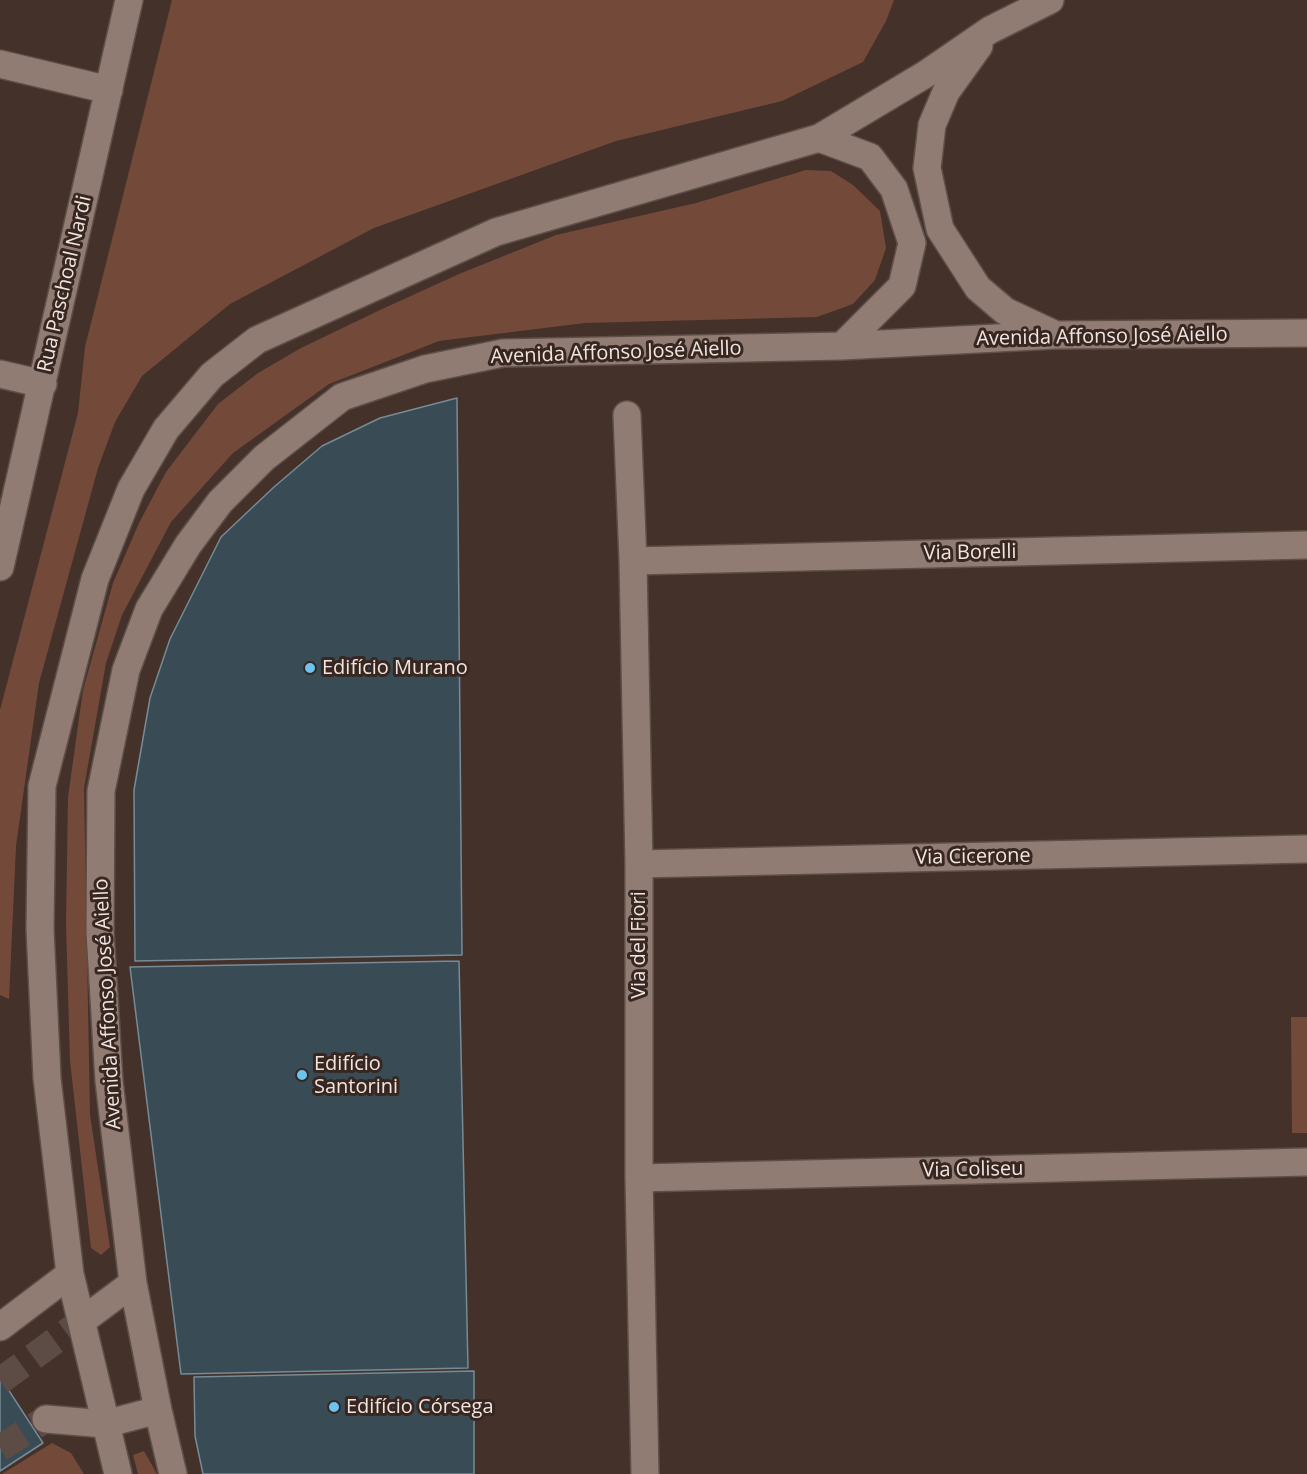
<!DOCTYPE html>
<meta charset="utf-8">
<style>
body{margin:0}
canvas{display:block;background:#43312a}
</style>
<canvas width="1307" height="1474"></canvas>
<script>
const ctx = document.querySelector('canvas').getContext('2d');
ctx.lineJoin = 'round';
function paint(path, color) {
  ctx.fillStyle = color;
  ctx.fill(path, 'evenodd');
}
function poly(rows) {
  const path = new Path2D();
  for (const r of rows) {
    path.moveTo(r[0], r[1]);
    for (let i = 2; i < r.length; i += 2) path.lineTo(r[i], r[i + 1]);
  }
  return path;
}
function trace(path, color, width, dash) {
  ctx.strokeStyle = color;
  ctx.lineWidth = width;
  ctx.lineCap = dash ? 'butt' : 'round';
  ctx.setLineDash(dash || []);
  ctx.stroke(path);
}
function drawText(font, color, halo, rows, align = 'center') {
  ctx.font = font + ' "Open Sans",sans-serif';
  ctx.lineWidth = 6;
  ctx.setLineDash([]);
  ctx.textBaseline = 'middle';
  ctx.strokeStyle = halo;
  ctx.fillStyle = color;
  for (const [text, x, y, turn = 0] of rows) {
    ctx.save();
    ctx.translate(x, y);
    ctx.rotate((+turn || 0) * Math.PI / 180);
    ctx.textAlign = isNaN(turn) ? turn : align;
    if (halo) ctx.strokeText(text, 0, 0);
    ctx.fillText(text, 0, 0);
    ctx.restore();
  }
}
paint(poly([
 [172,0,894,0,886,21,863,62,782,101,616,141,374,228,230,304,142,376,115,422,98,468,39,683,16,846,9,999,0,995,0,710,78,413,85,347],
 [806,170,831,171,853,185,880,211,886,248,875,280,853,304,817,317,585,323,439,341,329,384,233,453,171,522,122,615,106,663,84,788,90,1115,110,1247,101,1255,91,1248,70,1061,66,924,68,797,83,690,113,583,139,523,166,472,218,404,258,373,301,348,380,310,459,274,556,235,696,203],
 [1307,1017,1307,1133,1292,1133,1291,1017],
 [52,1443,71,1453,84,1474,2,1474],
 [144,1451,157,1474,138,1474,133,1455]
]), '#73493a');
const building = poly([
 [457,398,462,955,135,961,134,790,150,698,170,639,221,537,274,487,322,446,380,418,457,398],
 [459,961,468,1368,181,1374,130,967,459,961],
 [474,1371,474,1474,203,1474,195,1436,194,1377,474,1371],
 [0,1377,43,1443,0,1471,0,1377]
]);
paint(building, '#394b55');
trace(building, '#778b97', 1.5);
trace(poly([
 [0,1381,82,1321],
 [0,1448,46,1419]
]), '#5d4c45', 27, [27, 14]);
const minor = poly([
 [979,46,946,92,932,125,927,168,940,229,978,288,1005,311,1054,334],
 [0,64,109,90],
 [819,138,870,157,894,189,912,243,902,286,842,346],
 [0,374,43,384],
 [627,415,633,561,639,864,639,1178,645,1474],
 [633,561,1307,545],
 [0,567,129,0],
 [639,864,1307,849],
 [639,1178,1307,1162],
 [82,1321,133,1283],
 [0,1327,70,1274],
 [46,1419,105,1424,158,1410],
 [118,1474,70,1274,47,1078,40,929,42,786,95,579,131,489,166,429,212,375,257,340,496,232,819,138,926,74,990,30,1050,0],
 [173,1474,158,1410,133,1283,109,1081,100,932,101,791,126,670,149,609,188,545,220,502,264,458,342,397,425,369,503,353,842,346,1055,335,1307,333]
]);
trace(minor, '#5d4e48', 30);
trace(minor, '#917c74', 27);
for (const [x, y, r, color] of [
 [310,668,6,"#6ac3f1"],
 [302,1075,6,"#6ac3f1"],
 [334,1407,6,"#6ac3f1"]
]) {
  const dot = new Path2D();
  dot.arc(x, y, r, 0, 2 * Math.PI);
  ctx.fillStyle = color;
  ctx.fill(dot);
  trace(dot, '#382721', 2);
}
drawText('20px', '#f0e4df', '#382721', [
 ["Rua Paschoal Nardi",65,284,-77],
 ["Avenida Affonso José Aiello",1102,337,-1],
 ["Avenida Affonso José Aiello",616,353,-2],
 ["Via Borelli",970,553,-1],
 ["Via Cicerone",973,857,-1],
 ["Via del Fiori",639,945,-90],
 ["Avenida Affonso José Aiello",108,1004,-93],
 ["Via Coliseu",973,1170,-1]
]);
drawText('20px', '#f0e4df', '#382721', [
 ["Edifício Murano",322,668],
 ["Edifício",314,1064],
 ["Santorini",314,1087],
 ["Edifício Córsega",346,1407]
], 'left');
</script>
